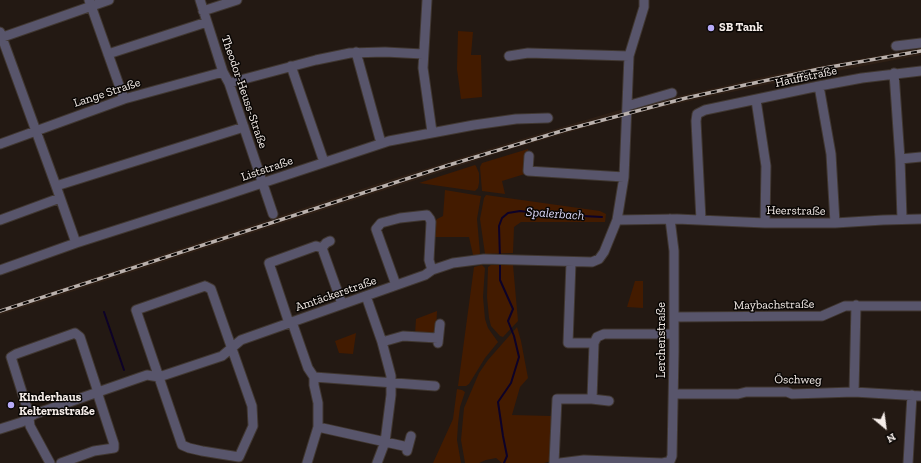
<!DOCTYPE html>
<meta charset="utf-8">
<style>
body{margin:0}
#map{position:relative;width:921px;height:463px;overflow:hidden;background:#231913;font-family:"Zilla Slab",serif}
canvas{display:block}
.north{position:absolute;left:865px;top:407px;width:40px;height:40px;-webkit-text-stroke:3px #090604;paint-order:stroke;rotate:151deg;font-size:11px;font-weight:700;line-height:16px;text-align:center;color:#f5ede9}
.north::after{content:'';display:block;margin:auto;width:14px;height:18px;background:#f5ede9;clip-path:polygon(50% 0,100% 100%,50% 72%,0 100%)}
</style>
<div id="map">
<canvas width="921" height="463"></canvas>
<div class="north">N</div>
</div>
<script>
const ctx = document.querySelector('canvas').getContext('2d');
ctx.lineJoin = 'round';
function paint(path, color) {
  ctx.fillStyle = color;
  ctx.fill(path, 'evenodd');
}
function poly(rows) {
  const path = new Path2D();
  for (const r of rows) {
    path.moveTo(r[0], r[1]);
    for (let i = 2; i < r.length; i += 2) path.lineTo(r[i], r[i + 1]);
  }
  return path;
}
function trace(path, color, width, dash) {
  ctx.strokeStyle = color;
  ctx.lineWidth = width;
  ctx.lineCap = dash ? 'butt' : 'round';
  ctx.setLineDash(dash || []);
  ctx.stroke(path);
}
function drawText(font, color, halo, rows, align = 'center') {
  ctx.font = font + ' "Zilla Slab",serif';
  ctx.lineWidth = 3;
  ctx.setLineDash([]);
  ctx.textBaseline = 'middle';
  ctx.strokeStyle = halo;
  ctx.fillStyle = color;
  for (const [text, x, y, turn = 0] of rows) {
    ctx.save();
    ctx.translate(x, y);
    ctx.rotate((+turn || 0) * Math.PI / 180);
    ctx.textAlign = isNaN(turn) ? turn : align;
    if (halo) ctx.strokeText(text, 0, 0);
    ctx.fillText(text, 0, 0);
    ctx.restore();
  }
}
paint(poly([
 [921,48,921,55,779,82,698,99,629,115,508,150,0,315,0,309,173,251,383,182,505,144,626,108,777,74]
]), '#2e1f15');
paint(poly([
 [458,31,473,32,471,55,481,55,482,97,461,99,457,69],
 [528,149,528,173,502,181,505,194,482,191,480,167,482,163],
 [475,165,476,166,479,173,479,183,478,188,475,191,419,183],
 [445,190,481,196,477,219,480,253,479,255,473,255,469,237,434,237,434,222,437,219,443,216],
 [486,195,600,211,606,214,605,222,521,222,514,227,513,253,485,254,480,219,484,198],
 [482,265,485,268,483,297,485,319,488,328,498,342,485,358,469,384,466,386,458,386,474,267],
 [491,265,513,265,518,321,503,337,500,336,491,326,489,318,487,297,488,267],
 [635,281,643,281,643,308,627,307],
 [437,311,436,331,434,333,415,334,416,319],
 [517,327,521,341,528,378,520,387,512,415,551,416,552,461,544,463,502,463,496,458,486,460,479,463,465,463,461,440,464,408,479,373,488,360],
 [356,333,353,354,339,353,335,341],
 [457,389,462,390,465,392,460,407,458,424,457,440,461,463,433,463,453,419]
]), '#431b00');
trace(poly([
 [500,258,499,226,502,218,508,213,520,211,545,214,602,217],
 [500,262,500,280,513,309,508,321,514,336,519,357,511,383,498,402,503,436,507,456,504,463],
 [104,312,124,370]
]), '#0d0228', 2);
const minor = poly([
 [89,0,124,99],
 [200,0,223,72,229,83,273,214],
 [427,0,423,68,432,132],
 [203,11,237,0],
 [0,32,56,186,76,243],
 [0,38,109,0],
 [896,46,921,43],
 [356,52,381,143],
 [108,54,207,22],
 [509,56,528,53,629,56],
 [291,66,324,162],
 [894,73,900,159,902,219],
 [229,83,316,60,350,53,385,52,423,54],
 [819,86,831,154,835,223],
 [756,100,766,166,765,223],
 [627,106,672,93],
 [0,144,124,99,223,72],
 [529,156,528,171,624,177],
 [900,159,921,157],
 [56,186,244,127],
 [0,220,60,198],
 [617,220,677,219,765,223,835,223,883,220,921,219],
 [701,220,696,121,697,114,705,110,819,86,862,78,921,71],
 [330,241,326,243,322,248,342,304],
 [571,262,568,343,594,343],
 [0,270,76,243,220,197,389,141,474,125,516,119,548,118],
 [396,285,377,232,376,229,381,223,400,218,427,215,430,219,431,222,429,260,432,270],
 [205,286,211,289,252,406,253,426,239,457,202,451,189,448,182,445,136,310,205,286],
 [366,296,382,342,391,376,391,395,385,442,377,463],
 [674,317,822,316,845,306,921,306],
 [292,322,308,368,314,377,314,385,318,403,318,427,307,463],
 [289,323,269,263,316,246,322,248],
 [382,342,403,336,438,338],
 [438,343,440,324],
 [314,377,435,386],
 [854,392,856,305],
 [674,394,738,394,746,392,787,392,792,394,854,392,921,396],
 [592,399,594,343,597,337,604,334,674,334],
 [318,427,408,447],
 [0,429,22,422,35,414,147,375,159,377,222,356,241,340,425,275,432,270,453,263,484,259,592,262,599,259,604,252,617,220,624,177,629,56,644,7,644,0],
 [407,451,411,436],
 [670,461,672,456,674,351,674,251,670,219],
 [50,463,30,426,28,411,11,357,16,354,75,333,80,337,98,392,99,398,114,444,114,448,94,451,61,463],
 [554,463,557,399,592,399,609,401],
 [560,463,584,460,662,463,670,461],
 [908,463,912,395]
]);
trace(minor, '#403731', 11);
trace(minor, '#58556b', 9);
const rail = poly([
 [0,311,449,165,565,130,686,98,745,85,819,69,921,51]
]);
trace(rail, '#bab1ad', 3.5);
trace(rail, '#090604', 2, [6]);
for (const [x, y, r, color] of [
 [711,28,4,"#b7abf8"],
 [11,405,4,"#b7abf8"]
]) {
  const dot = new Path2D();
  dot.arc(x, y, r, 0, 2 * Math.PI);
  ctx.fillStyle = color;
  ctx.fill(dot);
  trace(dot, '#090604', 1.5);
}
drawText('bold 12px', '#f5ede9', '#090604', [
 ["SB Tank",719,28],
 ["Kinderhaus",19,398],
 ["Kelternstraße",19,412]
], 'left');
drawText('12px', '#f5ede9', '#090604', [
 ["Hauffstraße",806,77,-12],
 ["Theodor-Heuss-Straße",244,92,71],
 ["Lange Straße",107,93,-18],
 ["Liststraße",267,169,-19],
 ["Heerstraße",796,211,1],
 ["Amtäckerstraße",336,294,-19],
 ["Maybachstraße",774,305,-1],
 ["Lerchenstraße",662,340,-90],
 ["Öschweg",798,380,1]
]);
drawText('italic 13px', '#dad6f6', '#090604', [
 ["Spalerbach",555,214,4]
]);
</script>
